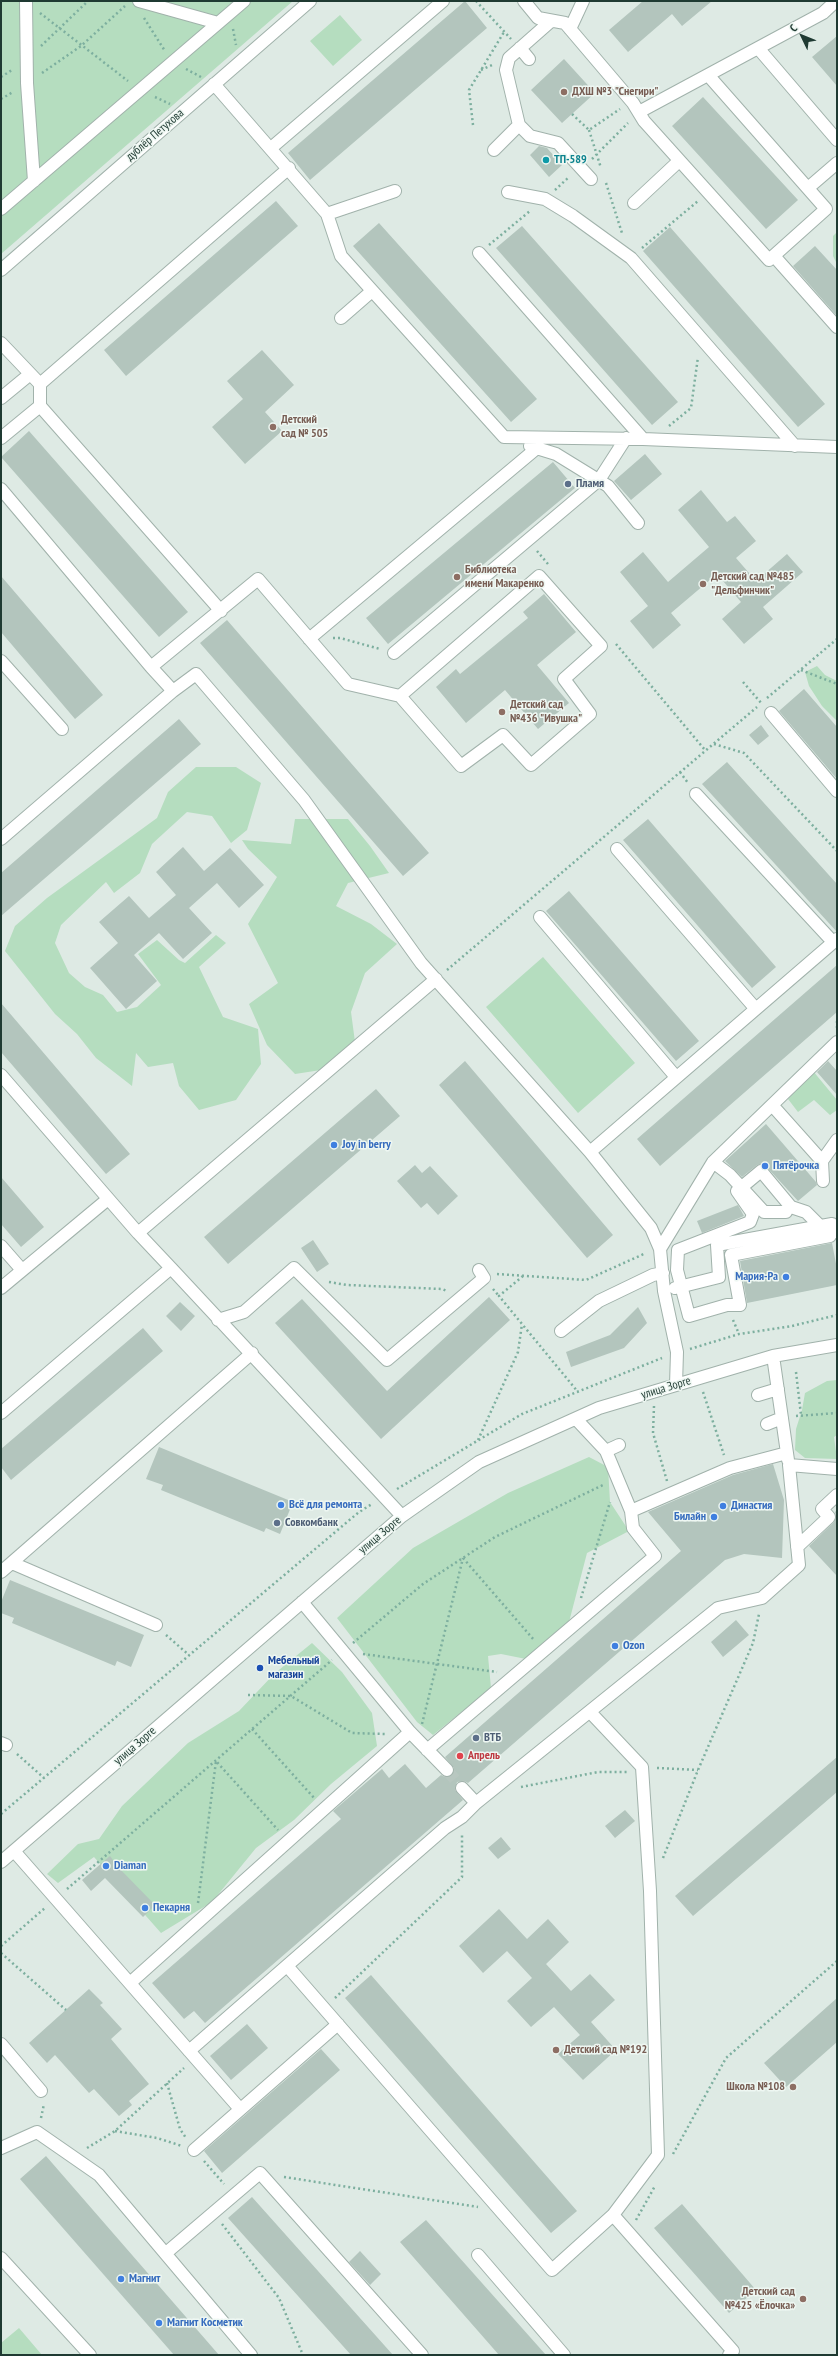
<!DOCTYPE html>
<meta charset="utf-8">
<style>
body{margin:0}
#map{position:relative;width:838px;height:2356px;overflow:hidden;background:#deeae4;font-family:"PT Sans Narrow",sans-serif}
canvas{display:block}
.frame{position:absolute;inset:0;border:2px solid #1f3a32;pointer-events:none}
.north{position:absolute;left:782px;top:16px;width:40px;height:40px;-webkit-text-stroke:3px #eef7f2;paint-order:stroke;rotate:313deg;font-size:11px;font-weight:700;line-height:16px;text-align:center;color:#1f3a32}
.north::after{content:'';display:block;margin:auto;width:14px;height:18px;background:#1f3a32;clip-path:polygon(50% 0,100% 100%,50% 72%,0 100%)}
</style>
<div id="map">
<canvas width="838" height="2356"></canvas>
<div class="frame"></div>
<div class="north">С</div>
</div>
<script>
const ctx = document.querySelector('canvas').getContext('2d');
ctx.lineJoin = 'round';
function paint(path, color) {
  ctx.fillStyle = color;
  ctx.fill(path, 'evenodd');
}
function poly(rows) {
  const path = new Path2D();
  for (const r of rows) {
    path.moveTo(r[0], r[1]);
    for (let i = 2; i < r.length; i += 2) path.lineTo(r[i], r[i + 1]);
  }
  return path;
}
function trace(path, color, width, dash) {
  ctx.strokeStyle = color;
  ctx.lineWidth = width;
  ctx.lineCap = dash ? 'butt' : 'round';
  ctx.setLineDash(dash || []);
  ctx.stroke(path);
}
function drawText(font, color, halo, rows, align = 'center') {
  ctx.font = font + ' "PT Sans Narrow",sans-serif';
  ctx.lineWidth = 3;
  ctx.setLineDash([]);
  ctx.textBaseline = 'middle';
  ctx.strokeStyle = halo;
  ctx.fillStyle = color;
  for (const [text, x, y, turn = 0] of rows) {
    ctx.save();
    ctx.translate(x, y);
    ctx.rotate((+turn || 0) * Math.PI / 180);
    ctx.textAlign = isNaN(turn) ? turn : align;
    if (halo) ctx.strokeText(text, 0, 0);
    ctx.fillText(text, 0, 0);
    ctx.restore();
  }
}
paint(poly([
 [1,1,293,1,1,254],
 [340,15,362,40,333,66,310,41],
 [837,232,837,264,833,256,833,236],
 [817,666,825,675,837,681,837,721,822,706,809,686,805,672],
 [196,767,236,767,261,783,247,830,231,843,212,816,187,812,152,844,140,873,114,893,106,882,61,925,55,943,69,973,85,987,103,995,117,1012,137,1007,161,985,138,954,157,940,179,960,185,963,216,935,226,943,199,967,223,1017,258,1029,261,1064,236,1100,199,1110,179,1086,173,1063,148,1067,136,1053,132,1086,96,1058,77,1034,55,1014,5,951,15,926,47,898,157,818,168,792],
 [295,819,348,819,370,846,389,873,348,883,336,906,371,924,397,944,365,973,351,1012,355,1042,321,1070,295,1074,267,1045,249,1004,278,983,248,924,277,877,248,849,242,840,291,844],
 [543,957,635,1063,578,1113,486,1007],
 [813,1071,837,1100,837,1110,830,1115,814,1100,798,1112,788,1099],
 [837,1380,837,1435,834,1437,837,1459,805,1458,795,1450,796,1429,802,1410,805,1393,827,1381],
 [589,1457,608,1467,610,1502,629,1531,587,1553,568,1626,526,1659,501,1654,488,1656,491,1688,433,1735,417,1722,337,1618,413,1548,508,1493],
 [312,1643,342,1672,372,1713,377,1746,331,1784,294,1820,256,1848,212,1902,161,1933,94,1857,58,1883,47,1874,78,1844,99,1839,122,1806,188,1743,239,1711,274,1674],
 [19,2328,42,2355,1,2355,1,2343]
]), '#b5ddbf');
paint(poly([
 [465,1,487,28,310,180,288,153],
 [643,1,712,1,682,26,672,14,628,52,609,30],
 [837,36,837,86,812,57],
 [564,59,595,93,562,123,531,90],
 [703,97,798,200,766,229,672,126],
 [539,146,547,148,562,165,549,177,530,155],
 [276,201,298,226,126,376,104,350],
 [379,223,537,399,511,422,353,246],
 [522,226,678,402,652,425,496,248],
 [670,227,825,404,798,427,643,251],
 [815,246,837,270,837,316,793,266],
 [262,350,294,385,265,412,282,431,245,464,212,427,243,399,227,381],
 [29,431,188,612,159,637,1,457],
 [645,454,662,474,631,500,614,481],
 [553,462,575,488,388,644,366,618],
 [701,490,727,522,735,516,756,541,736,558,756,581,787,554,803,572,763,607,773,619,744,644,722,619,741,602,717,574,671,613,681,625,653,649,630,621,648,606,620,572,643,552,668,582,709,547,678,510],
 [1,576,103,695,75,719,1,632],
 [544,594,576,632,537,665,569,703,538,729,505,690,466,723,436,687,456,669,460,674,528,618,523,612],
 [227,620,429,853,403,876,200,643],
 [804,689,837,727,837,779,779,711],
 [179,719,201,744,1,916,1,873],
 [761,725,769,736,758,745,749,735],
 [727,762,837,884,837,932,702,784],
 [648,819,776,967,752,988,623,840],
 [183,847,204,871,230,848,264,885,239,908,217,883,189,908,212,933,183,959,159,933,134,955,157,981,126,1009,90,968,118,943,99,922,129,896,149,918,176,895,156,872],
 [569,891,699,1041,676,1061,546,911],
 [837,965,837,1012,660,1166,637,1139],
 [1,1003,130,1154,106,1174,1,1052],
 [465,1061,613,1235,587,1258,439,1085],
 [828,1061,837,1071,837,1095,817,1072],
 [376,1089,400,1116,228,1264,204,1237],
 [766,1124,816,1182,817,1185,798,1201,764,1164,757,1165,742,1177,725,1161],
 [415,1165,422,1173,430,1166,458,1196,438,1215,427,1203,421,1208,397,1181],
 [1,1177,44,1227,21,1247,1,1224],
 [738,1205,744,1216,702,1233,697,1221],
 [313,1240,329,1264,317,1272,301,1248],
 [832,1243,837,1269,837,1285,747,1303,740,1261],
 [489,1297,510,1320,381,1439,275,1323,302,1299,387,1391],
 [180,1302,195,1316,181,1331,166,1316],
 [638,1307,647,1323,624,1348,571,1367,566,1352,610,1335],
 [143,1328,163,1351,11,1480,1,1467,1,1449],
 [159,1447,293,1502,280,1534,266,1528,264,1532,161,1490,163,1485,146,1479],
 [773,1464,784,1500,782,1558,744,1554,725,1560,468,1783,464,1781,457,1782,455,1790,463,1800,205,2023,194,2011,184,2019,152,1983,341,1819,333,1811,382,1769,389,1778,405,1764,426,1788,441,1775,445,1777,452,1776,454,1768,445,1757,681,1551,648,1512,733,1475],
 [837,1510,837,1576,809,1546,834,1522,836,1516,835,1512],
 [10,1580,144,1635,131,1667,117,1661,115,1666,12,1623,14,1618,1,1613,1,1602],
 [736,1620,749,1635,723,1657,711,1642],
 [837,1757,837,1792,693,1916,675,1896],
 [625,1810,635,1821,615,1838,605,1826],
 [501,1837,511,1849,498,1859,488,1848],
 [110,1856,118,1867,155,1905,143,1917,105,1878,91,1891,82,1880],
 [499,1909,527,1939,548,1919,569,1942,546,1964,571,1991,590,1974,615,2000,591,2022,616,2050,583,2080,558,2054,580,2035,554,2007,531,2027,507,2001,532,1978,507,1951,483,1973,459,1946],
 [371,1975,577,2211,551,2233,345,1998],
 [89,1989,103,2003,100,2005,122,2029,111,2039,149,2084,129,2101,132,2105,119,2116,94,2089,89,2093,55,2055,47,2063,29,2043],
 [837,1998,837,2042,786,2087,764,2063],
 [247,2024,268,2048,231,2080,210,2056],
 [321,2049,340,2070,222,2173,204,2151],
 [46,2156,219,2355,174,2355,20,2179],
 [252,2197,393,2355,351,2355,228,2218],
 [682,2204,756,2290,729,2313,654,2228],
 [426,2220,546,2355,499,2355,400,2242],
 [360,2251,381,2274,370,2285,349,2262]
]), '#b3c5bd');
trace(poly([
 [447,1770,462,1788]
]), '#b8c7c0', 12, [12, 6]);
const minor = poly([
 [26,1,27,83,34,181],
 [139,1,218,23],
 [524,1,538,18,565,23,633,103,644,121,769,260,826,209,708,75],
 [570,29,583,1],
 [520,48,529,59],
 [758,48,837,140],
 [214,84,327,214,395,191],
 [639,112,823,13,836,1],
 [519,125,530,136,558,143,591,179],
 [271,148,443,1],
 [494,150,519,125,506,70,509,58,551,21],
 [808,188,837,163],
 [508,192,545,199,573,216,631,258,795,446],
 [634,203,679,161],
 [1,209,244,1],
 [327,214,341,256,504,437,643,439,837,447],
 [479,253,643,439],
 [774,256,837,327],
 [1,270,310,1],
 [341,318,372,291],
 [1,343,40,384,289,168],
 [1,398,29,375],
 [40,406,221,611],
 [1,438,40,406,40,384],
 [530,446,556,454,608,486,638,523],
 [1,489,151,667,258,579,348,684,400,696,461,766,503,735,531,765,590,714,564,679,601,646,539,576,400,696],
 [309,639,537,448],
 [394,653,599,480,626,438],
 [1,661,62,729],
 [173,691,196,674,304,800,421,963,590,1152,651,1228,660,1249,664,1291,677,1352,676,1385],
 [771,713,837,791],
 [696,794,833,942],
 [1,839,173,691,151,667],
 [617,849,755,1008],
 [540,917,676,1077],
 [1,1075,138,1233],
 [772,1105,822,1161,823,1181],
 [590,1152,837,939],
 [822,1161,837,1140],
 [713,1162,730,1175,764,1212,786,1212],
 [761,1171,791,1207,806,1212,830,1236,731,1255,740,1305,727,1305,689,1316,677,1270,678,1250,750,1222,753,1214,737,1191,761,1171],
 [1,1246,22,1270],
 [660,1249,713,1162,837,1042],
 [171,1268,138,1233,436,979],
 [1,1288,108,1199],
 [675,1288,719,1277,717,1245,832,1224,837,1232],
 [218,1320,244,1312,294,1268,387,1360,484,1278,479,1270],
 [561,1331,599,1301,653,1275,663,1273],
 [773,1356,788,1460],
 [758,1395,778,1389],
 [1,1413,171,1268,402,1516],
 [767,1424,782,1418],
 [606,1451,619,1445],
 [631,1511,730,1468,787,1453],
 [797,1547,829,1517,822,1509,837,1495],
 [12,1563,156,1625],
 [1,1572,252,1353],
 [302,1602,410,1732,447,1770],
 [590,1712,642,1767,650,1891,658,2155,613,2215],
 [1,1743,6,1745],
 [427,1750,655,1556,633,1528,631,1511,606,1451,576,1419],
 [462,1788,476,1803],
 [14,1851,240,2109],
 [1,1862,402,1516,479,1462,599,1408,773,1356,837,1345],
 [288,1967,552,2270,613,2215,733,2351,729,2355],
 [130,1983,410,1732],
 [1,2044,41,2091],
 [189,2051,445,1828,462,1817,476,1803,718,1608,762,1598,799,1565,789,1465,837,1469],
 [1,2148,37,2132,99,2175,251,2355],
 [194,2150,338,2024],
 [166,2253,260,2173,422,2355],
 [478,2255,564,2355],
 [1,2258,90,2355]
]);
trace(minor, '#a1b2ab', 14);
trace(poly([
 [476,1,511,39],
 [40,13,128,81],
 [144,18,165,51],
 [233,29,236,45],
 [41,46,88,1],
 [186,69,201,77],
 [481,70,492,65],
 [42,73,81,46,125,6],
 [1,77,12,70],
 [155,97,170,104],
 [1,99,13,92],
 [572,114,589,130,620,109],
 [473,125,469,90,504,32],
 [589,130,601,168],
 [592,159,628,123],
 [606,183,622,233],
 [555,190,569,177],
 [489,245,530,211],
 [642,248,698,201],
 [669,426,691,408,698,357],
 [537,551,548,564],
 [333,638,340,638,380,649],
 [616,644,705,750],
 [801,670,837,684],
 [743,682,762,704],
 [767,698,837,639],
 [714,744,744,753,837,851],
 [680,772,688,783],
 [447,970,757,707],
 [837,1028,837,1019],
 [497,1274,586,1280,646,1253],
 [523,1276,499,1296,578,1392],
 [329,1282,347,1285,442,1289,447,1291],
 [493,1289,499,1296],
 [733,1320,739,1334],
 [690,1349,739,1334,792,1326,837,1315],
 [796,1372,801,1415],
 [703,1392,724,1455],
 [654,1406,653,1433,667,1481],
 [796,1416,837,1413],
 [478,1440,518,1352,522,1324],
 [397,1489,522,1414,662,1358],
 [463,1558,534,1640],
 [581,1598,610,1502],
 [166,1635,189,1655],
 [353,1643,423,1584,495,1537,605,1484],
 [363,1654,497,1672],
 [248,1695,291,1696,352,1733,385,1734],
 [422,1724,463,1558],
 [252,1729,315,1799],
 [17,1754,44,1778],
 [657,1768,698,1770],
 [521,1787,598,1772,627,1772],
 [1,1814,359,1512,372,1504],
 [663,1858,698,1770,753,1643,759,1614],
 [67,1889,332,1660],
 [198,1903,216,1761,278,1830],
 [1,1946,45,1908],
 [1,1953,66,2010],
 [335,1998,462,1877,462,1834],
 [167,2083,180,2129,186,2138],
 [41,2118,44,2104],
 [115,2131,157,2138,182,2146],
 [87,2148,115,2131,184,2068],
 [673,2154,726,2058,837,1961],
 [204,2161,224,2184],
 [284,2177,478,2207],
 [636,2220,655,2186],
 [222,2224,279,2298,303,2355]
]), '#7daf9f', 2.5, [2, 3]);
trace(minor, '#fff', 12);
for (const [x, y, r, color] of [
 [564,92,4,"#8d6e63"],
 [546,160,4,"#0f9aa8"],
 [273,427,4,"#8d6e63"],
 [568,484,4,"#5c6f8a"],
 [457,577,4,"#8d6e63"],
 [703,584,4,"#8d6e63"],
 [502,712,4,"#8d6e63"],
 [334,1145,4,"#3f7fe0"],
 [765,1166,4,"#3f7fe0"],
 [786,1277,4,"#3f7fe0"],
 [281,1505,4,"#3f7fe0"],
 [723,1506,4,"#3f7fe0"],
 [714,1517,4,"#3f7fe0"],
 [277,1523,4,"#5c6f8a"],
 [615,1646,4,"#3f7fe0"],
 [260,1668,4,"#1a4fb4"],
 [476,1738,4,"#5c6f8a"],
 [460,1756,4,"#e0444e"],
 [106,1866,4,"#3f7fe0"],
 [145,1908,4,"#3f7fe0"],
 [556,2050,4,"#8d6e63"],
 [793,2087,4,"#8d6e63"],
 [121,2279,4,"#3f7fe0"],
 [803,2299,4,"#8d6e63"],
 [159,2323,4,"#3f7fe0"]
]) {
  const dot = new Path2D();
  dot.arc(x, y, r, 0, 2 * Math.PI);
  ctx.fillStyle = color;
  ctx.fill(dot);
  trace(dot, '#eef7f2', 1.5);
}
drawText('bold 12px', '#785e54', '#eef7f2', [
 ["ДХШ №3 \"Снегири\"",572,92],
 ["Детский",281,420],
 ["сад № 505",281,434],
 ["Библиотека",465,570],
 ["имени Макаренко",465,584],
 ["Детский сад №485",711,577],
 ["\"Дельфинчик\"",711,591],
 ["Детский сад",510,705],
 ["№436 \"Ивушка\"",510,719],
 ["Детский сад №192",564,2050],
 ["Школа №108",785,2087,"right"],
 ["Детский сад",795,2292,"right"],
 ["№425 «Ёлочка»",795,2306,"right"]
], 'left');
drawText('12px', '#1f3a32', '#eef7f2', [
 ["дублёр Петухова",155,135,-41],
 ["улица Зорге",666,1388,-17],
 ["улица Зорге",380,1535,-40],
 ["улица Зорге",135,1746,-41]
]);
drawText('bold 12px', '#0d838f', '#eef7f2', [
 ["ТП-589",554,160]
], 'left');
drawText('bold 12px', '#4e5e75', '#eef7f2', [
 ["Пламя",576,484],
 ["Совкомбанк",285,1523],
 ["ВТБ",484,1738]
], 'left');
drawText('bold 12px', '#366cbe', '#eef7f2', [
 ["Joy in berry",342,1145],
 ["Пятёрочка",773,1166],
 ["Мария-Ра",778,1277,"right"],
 ["Всё для ремонта",289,1505],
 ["Династия",731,1506],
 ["Билайн",706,1517,"right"],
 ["Ozon",623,1646],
 ["Diaman",114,1866],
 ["Пекарня",153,1908],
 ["Магнит",129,2279],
 ["Магнит Косметик",167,2323]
], 'left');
drawText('bold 12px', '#164399', '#eef7f2', [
 ["Мебельный",268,1661],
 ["магазин",268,1675]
], 'left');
drawText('bold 12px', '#be3a42', '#eef7f2', [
 ["Апрель",468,1756]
], 'left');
</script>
